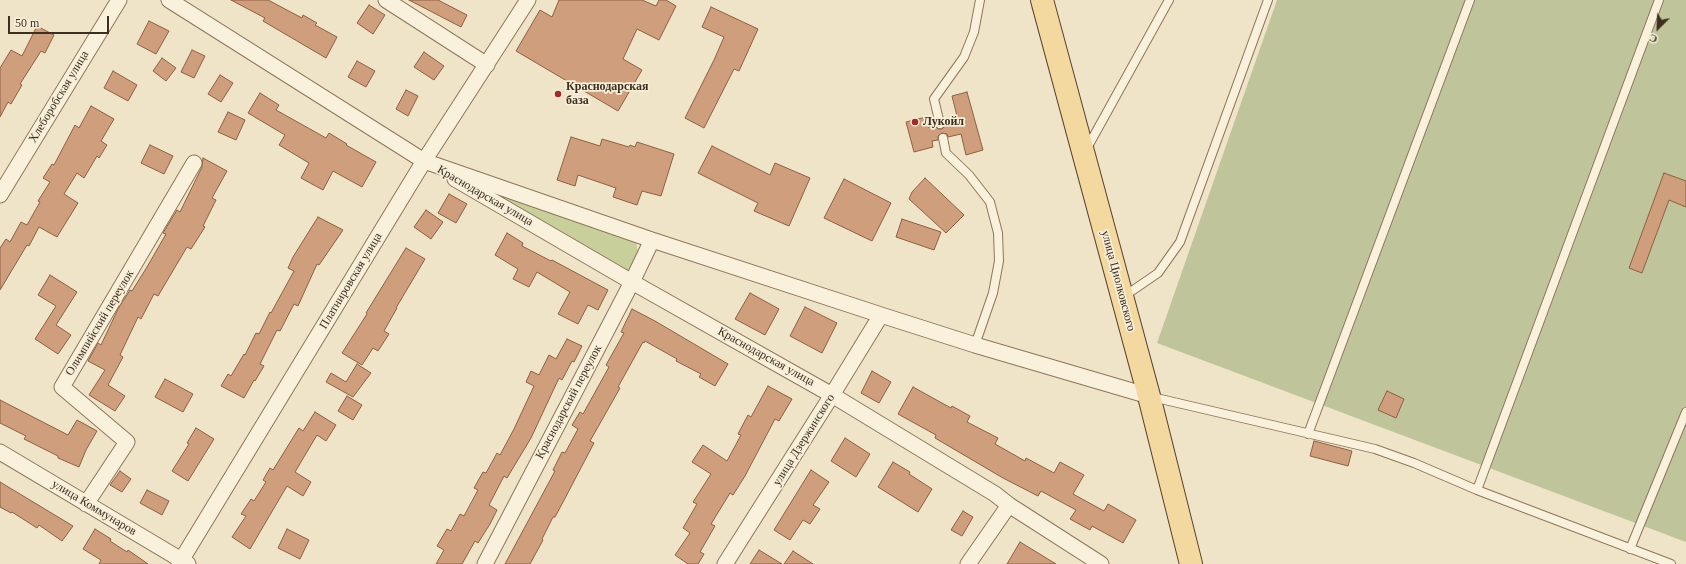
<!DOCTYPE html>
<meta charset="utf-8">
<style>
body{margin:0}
#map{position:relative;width:1686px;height:564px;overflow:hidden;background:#f0e4c8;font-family:Georgia,serif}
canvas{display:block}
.north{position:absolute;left:1638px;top:8px;width:40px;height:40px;-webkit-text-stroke:3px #f7eed8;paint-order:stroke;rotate:204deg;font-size:11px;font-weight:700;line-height:16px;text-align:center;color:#3d2e20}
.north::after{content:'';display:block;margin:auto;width:14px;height:18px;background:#3d2e20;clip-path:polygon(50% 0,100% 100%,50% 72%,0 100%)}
.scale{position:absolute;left:8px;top:16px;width:101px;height:18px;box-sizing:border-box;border:2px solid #3d2e20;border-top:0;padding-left:5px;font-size:12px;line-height:14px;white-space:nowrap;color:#3d2e20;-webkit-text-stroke:3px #f7eed8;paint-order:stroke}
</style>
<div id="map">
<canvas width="1686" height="564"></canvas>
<div class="north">С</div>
<div class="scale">50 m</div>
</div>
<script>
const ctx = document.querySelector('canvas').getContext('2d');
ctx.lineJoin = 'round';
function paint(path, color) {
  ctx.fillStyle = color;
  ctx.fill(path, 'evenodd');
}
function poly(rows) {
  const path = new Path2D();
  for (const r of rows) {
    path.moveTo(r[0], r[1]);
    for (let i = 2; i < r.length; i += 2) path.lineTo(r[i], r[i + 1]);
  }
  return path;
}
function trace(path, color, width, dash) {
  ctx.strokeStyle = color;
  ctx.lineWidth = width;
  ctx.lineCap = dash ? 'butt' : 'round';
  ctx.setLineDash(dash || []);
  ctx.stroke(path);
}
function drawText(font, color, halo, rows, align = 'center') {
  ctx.font = font + ' Georgia,serif';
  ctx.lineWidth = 3.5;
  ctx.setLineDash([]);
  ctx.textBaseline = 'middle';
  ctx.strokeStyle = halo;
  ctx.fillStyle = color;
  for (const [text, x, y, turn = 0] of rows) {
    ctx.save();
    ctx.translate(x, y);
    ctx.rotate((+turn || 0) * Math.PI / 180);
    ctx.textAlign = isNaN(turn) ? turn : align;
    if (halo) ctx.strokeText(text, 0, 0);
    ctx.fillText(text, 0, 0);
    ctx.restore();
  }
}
paint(poly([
 [482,189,635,236,639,258,630,273]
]), '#c9cf9b');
paint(poly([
 [1277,0,1686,0,1686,542,1157,343]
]), '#bfc49a');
const building = poly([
 [231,0,268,0,302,18,303,15,317,23,315,25,337,37,326,58,263,21,265,18,231,0],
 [409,0,438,0,467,15,461,27,409,0],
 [559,0,642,0,656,6,659,0,666,0,676,6,659,40,637,29,623,59,642,70,618,111,516,51,540,10,552,17,559,0],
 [369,5,385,15,373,34,357,23,369,5],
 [711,7,758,29,739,71,734,69,704,128,685,118,714,60,724,37,702,27,711,7],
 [149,21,169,31,156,54,137,44,149,21],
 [37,26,54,35,45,53,41,51,20,84,22,85,11,104,8,102,0,117,0,68,11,50,22,56,37,26],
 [192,50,205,56,194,78,181,72,192,50],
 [424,52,444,66,434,80,414,67,424,52],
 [162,58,176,68,166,81,153,71,162,58],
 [357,61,375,71,366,87,348,77,357,61],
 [113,71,137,85,128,101,104,88,113,71],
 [220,75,233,83,221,102,208,94,220,75],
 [406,90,418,96,408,116,396,109,406,90],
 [967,92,983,150,966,155,961,134,948,137,947,134,942,133,938,136,938,140,932,141,933,147,914,152,906,122,926,117,928,127,935,126,938,129,942,129,945,126,945,123,958,120,952,96,967,92],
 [260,93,279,105,276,110,326,138,329,133,347,144,346,145,376,162,362,187,333,171,323,190,301,178,309,163,279,145,285,135,248,113,260,93],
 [91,106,114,119,101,141,107,145,99,158,97,156,84,178,77,173,64,194,78,203,57,237,39,227,29,246,27,245,0,290,0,248,6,239,10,242,21,222,27,225,40,202,38,201,50,182,43,178,52,164,54,165,75,125,79,128,91,106],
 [228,112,245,120,236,140,218,132,228,112],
 [571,137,600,146,602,139,629,147,630,145,635,147,637,142,674,154,661,196,642,191,637,205,613,197,616,188,578,175,575,186,557,180,571,137],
 [150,145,173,156,164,174,141,163,150,145],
 [712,146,770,175,775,163,810,178,789,226,754,211,758,203,698,173,712,146],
 [203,158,227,171,212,198,216,200,203,226,205,227,191,249,187,247,158,296,154,294,141,319,138,317,120,355,123,357,108,385,125,396,115,411,89,395,105,370,88,361,98,343,101,345,118,309,130,290,132,291,147,267,166,234,163,233,177,210,180,212,202,167,203,158],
 [1664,173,1686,181,1686,207,1669,200,1642,273,1629,268,1664,173],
 [925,178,964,215,946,233,909,199,912,192,925,178],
 [844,179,891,203,872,241,824,218,844,179],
 [449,194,467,204,456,223,438,213,449,194],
 [426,210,443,222,431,239,414,227,426,210],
 [318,217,343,230,319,265,317,264,298,306,294,304,280,331,277,330,260,364,264,366,255,381,254,380,244,398,221,386,228,374,231,376,244,354,245,355,256,333,259,334,270,312,271,313,294,271,288,268,293,257,318,217],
 [902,219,941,232,934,250,896,237,902,219],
 [507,233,523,243,522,246,551,261,552,260,608,290,598,310,588,305,578,324,558,314,570,292,537,272,529,287,513,279,518,269,495,255,507,233],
 [406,248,425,259,396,308,397,308,384,331,389,334,378,351,373,348,362,365,342,353,367,314,366,313,406,248],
 [50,275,77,292,56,325,71,335,58,354,35,339,56,306,38,295,50,275],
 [750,293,779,309,765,335,735,319,750,293],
 [805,307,837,323,822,353,790,336,805,307],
 [632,309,655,321,728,364,715,386,699,377,701,374,676,361,677,359,645,341,644,343,643,342,618,387,620,388,590,441,594,443,562,504,555,517,553,517,542,539,543,540,530,564,505,564,555,471,553,470,562,452,565,453,578,429,572,425,580,412,583,414,609,367,606,365,624,333,621,332,632,309],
 [567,339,582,346,574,362,572,361,562,380,559,378,531,438,507,478,504,476,489,505,497,510,490,524,478,543,475,541,462,564,436,564,444,550,437,546,447,529,451,531,460,514,464,516,478,490,474,488,483,472,486,473,497,453,500,455,514,429,534,386,526,382,531,371,539,375,549,355,556,359,567,339],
 [357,364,371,373,353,397,326,382,331,373,346,382,357,364],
 [872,371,891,382,879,403,861,393,872,371],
 [165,379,193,394,183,412,155,397,165,379],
 [768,386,792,399,779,421,775,419,745,476,733,495,730,493,711,524,715,526,700,552,704,554,698,564,688,564,675,555,690,533,683,528,697,504,693,502,711,474,692,462,703,445,727,461,741,435,738,434,748,415,751,417,768,386],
 [913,387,951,408,952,406,970,416,967,422,998,438,995,444,1025,461,1026,458,1054,473,1060,462,1084,475,1073,494,1104,511,1108,504,1136,520,1123,543,1092,526,1090,530,1070,519,1076,510,1041,491,1038,496,1003,478,935,438,936,435,898,414,913,387],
 [1387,391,1404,399,1396,418,1378,410,1387,391],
 [347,396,362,405,353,420,338,411,347,396],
 [0,400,68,435,77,420,97,431,86,450,79,467,58,458,58,456,24,439,26,436,0,423,0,400],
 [315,412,336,425,326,441,317,435,295,472,311,482,303,496,287,486,250,549,232,537,246,516,241,514,251,499,254,501,266,482,263,480,270,468,273,470,299,428,303,431,315,412],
 [196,428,214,439,188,481,172,471,189,444,187,443,196,428],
 [845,438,870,454,856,477,831,461,845,438],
 [1314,441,1352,451,1348,466,1310,456,1314,441],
 [893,462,910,472,909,474,932,489,918,512,878,487,893,462],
 [811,470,829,482,813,505,820,509,810,524,803,520,790,540,774,530,811,470],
 [120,471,131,479,122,492,110,485,120,471],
 [0,482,73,526,62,541,39,525,37,528,12,512,11,513,0,507,0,482],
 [147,490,169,501,162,515,140,503,147,490],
 [963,511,973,517,962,536,951,530,963,511],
 [95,529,111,539,110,541,127,552,128,550,148,564,99,564,101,560,83,549,95,529],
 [287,529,309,540,300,559,278,548,287,529],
 [1020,542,1056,564,1007,564,1020,542],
 [759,550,782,564,750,564,759,550],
 [793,551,813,564,784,564,793,551]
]);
paint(building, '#cf9f7d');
trace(building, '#8d5f41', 1);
const lane = poly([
 [940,124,934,99,964,57,974,32,980,0],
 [943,138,946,153,969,175,990,202,998,233,999,261,993,293,975,345],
 [1086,150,1169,0],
 [1123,297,1158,273,1180,242,1268,0],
 [1152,397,1375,449,1414,463,1477,490,1671,564],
 [1308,434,1470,0],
 [1477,490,1659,0],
 [1630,549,1686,412]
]);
const street = poly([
 [169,0,424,161,652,240,881,315,975,345,1149,396],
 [386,0,487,65],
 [455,179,632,282,832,395,995,494,1009,505,1101,564],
 [0,195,119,0],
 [0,452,188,564],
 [86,504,127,442,62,387,194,163],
 [179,564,424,161,528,0],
 [485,564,632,282,652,240],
 [725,564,832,395,881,315],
 [968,564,1009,505]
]);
const primary = poly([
 [1042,0,1149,396,1191,564]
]);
trace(lane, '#8d765c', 10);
trace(street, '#8d765c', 17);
trace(primary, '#5b4430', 24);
trace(lane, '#faf1dc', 8);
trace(street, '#faf1dc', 15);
trace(primary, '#f3d9a0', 22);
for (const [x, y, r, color] of [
 [558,94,4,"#9e2a2b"],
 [915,122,4,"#9e2a2b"]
]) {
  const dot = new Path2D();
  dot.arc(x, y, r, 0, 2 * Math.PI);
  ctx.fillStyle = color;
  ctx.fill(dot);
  trace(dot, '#f7eed8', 1.5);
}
drawText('bold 12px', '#3d2e20', '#f7eed8', [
 ["Краснодарская",566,87],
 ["база",566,101],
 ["Лукойл",923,122]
], 'left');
drawText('12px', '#3d2e20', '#f7eed8', [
 ["Хлеборобская улица",59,97,-59],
 ["Краснодарская улица",485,196,30],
 ["Платнировская улица",351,281,-59],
 ["улица Циолковского",1118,281,75],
 ["Олимпийский переулок",100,323,-59],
 ["Краснодарская улица",766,357,29],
 ["Краснодарский переулок",569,402,-62],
 ["улица Дзержинского",804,440,-58],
 ["улица Коммунаров",94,508,31]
]);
</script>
